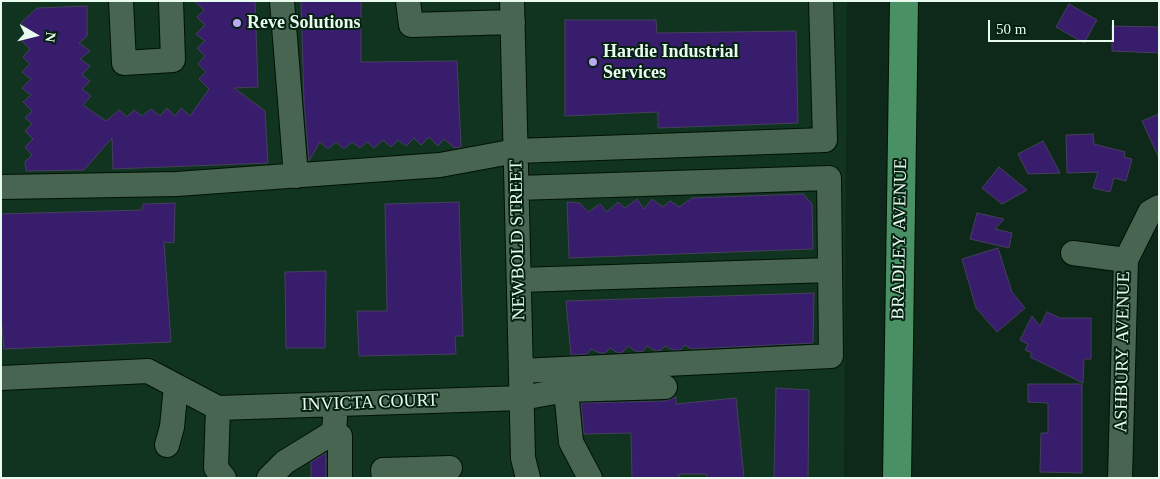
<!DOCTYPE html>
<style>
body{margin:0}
#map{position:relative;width:1160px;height:479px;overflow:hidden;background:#0e2919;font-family:"Times New Roman",serif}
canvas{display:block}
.frame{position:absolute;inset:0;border:2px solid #e9faee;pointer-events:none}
.north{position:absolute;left:10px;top:10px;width:50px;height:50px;-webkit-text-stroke:4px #042010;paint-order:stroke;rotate:98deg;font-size:14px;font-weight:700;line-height:20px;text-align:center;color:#e9faee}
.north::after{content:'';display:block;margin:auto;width:18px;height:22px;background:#e9faee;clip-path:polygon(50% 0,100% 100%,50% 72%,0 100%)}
.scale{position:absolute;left:988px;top:20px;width:126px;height:22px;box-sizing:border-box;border:2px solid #e9faee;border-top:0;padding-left:6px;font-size:15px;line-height:18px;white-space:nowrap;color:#e9faee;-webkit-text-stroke:4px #042010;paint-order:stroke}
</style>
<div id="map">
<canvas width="1160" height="479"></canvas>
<div class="frame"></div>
<div class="north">N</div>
<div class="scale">50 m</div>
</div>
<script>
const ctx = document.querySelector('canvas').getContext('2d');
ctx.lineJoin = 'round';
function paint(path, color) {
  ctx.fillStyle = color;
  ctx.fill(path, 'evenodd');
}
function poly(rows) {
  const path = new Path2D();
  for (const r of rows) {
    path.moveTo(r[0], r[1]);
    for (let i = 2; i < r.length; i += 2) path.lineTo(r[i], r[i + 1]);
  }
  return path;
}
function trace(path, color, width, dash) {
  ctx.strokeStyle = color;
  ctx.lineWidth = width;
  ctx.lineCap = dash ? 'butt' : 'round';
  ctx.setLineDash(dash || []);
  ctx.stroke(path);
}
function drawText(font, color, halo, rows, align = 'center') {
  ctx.font = font + ' "Times New Roman",serif';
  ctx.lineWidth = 4;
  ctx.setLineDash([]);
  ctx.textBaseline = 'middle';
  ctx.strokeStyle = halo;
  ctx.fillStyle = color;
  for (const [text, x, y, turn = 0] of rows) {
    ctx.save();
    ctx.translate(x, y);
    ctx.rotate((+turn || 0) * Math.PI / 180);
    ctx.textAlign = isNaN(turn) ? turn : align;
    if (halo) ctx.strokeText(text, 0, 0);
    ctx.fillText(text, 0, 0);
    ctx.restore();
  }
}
paint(poly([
 [1,1,847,1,844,478,1,478]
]), '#10341f');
const building = poly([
 [194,1,255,1,258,87,234,88,265,111,268,163,113,169,112,138,84,170,26,171,25,162,32,155,25,147,33,139,25,131,32,124,25,118,32,111,23,102,31,95,22,88,31,79,22,72,30,64,23,57,30,49,22,41,31,32,21,23,37,8,87,6,87,36,79,43,90,51,80,59,90,66,82,75,90,81,82,89,91,96,83,105,106,121,119,110,127,117,134,110,142,116,151,109,160,116,167,108,175,116,181,108,190,116,209,89,199,79,206,72,198,64,205,56,197,48,205,41,196,34,205,25,197,17,204,10,194,1],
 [301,1,361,1,361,62,457,61,461,147,455,148,444,139,438,146,429,137,421,145,414,138,406,146,398,140,391,147,383,140,374,148,367,142,360,148,352,142,344,149,336,142,328,149,320,142,309,161,304,103,301,1],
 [1069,4,1097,20,1084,43,1056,27,1069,4],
 [565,20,656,20,657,33,796,31,798,123,658,128,658,112,565,116,565,20],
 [1112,26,1159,27,1159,53,1112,51,1112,26],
 [1159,114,1159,158,1142,121,1159,114],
 [1093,134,1094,144,1125,152,1124,157,1132,159,1126,181,1114,178,1110,192,1093,188,1098,172,1067,173,1066,135,1093,134],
 [1043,141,1060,173,1028,174,1018,154,1043,141],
 [999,167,1027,190,1002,204,982,188,999,167],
 [803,194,812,204,813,249,569,258,567,202,580,203,588,212,600,204,607,212,618,202,625,208,637,199,644,209,652,199,663,207,670,201,679,207,692,198,803,194],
 [459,202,463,336,455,336,456,354,359,356,357,311,387,311,385,204,459,202],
 [175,203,174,243,164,242,171,342,4,349,1,316,1,214,142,210,143,204,175,203],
 [977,213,1004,219,995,229,1012,233,1009,248,970,239,977,213],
 [998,248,1012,292,1025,308,997,332,976,308,962,259,998,248],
 [326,271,325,348,286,348,285,272,326,271],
 [814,293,813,343,691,349,685,345,680,350,673,350,665,346,661,350,656,351,647,346,643,351,637,352,628,346,623,352,618,353,610,348,605,353,600,353,591,349,587,354,571,355,566,301,814,293],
 [1047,312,1060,318,1091,318,1091,359,1084,359,1083,383,1030,357,1032,353,1025,350,1028,344,1020,340,1032,316,1040,326,1047,312],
 [1028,384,1082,384,1082,473,1040,472,1041,433,1048,433,1048,403,1028,402,1028,384],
 [776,388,809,390,808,478,774,478,776,388],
 [676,397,676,404,736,398,744,478,707,478,706,474,679,474,679,478,632,478,631,433,584,434,581,403,665,401,676,397],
 [326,453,326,478,311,478,311,462,326,453]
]);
paint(building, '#381d6c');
trace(building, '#45405c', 1);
const minor = poly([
 [121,1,124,63,173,60,171,1],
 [282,1,296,176],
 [408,1,411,25,513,22],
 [512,1,523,458,528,478],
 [1,187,177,184,440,165,516,151,825,140,821,1],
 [517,188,829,178,831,356,521,371],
 [1073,253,1126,260],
 [519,280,830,270],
 [1,378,148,371,218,408,522,398,566,390,571,442,590,478],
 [566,390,665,387],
 [218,408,216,468,224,478],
 [334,432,340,436,340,478],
 [167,445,172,427,176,386],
 [269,478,285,462,334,432,336,404],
 [384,478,383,470,450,468],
 [1120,478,1126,260,1150,212,1159,207]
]);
const major = poly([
 [897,478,904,1]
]);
trace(minor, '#001204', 26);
trace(major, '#001204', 30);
trace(minor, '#486551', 24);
trace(major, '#499065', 28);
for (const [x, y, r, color] of [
 [237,23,5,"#baaaf6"],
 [593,62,5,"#baaaf6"]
]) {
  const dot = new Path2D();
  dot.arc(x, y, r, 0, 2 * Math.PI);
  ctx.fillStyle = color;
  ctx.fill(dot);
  trace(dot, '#042010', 2);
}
drawText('bold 18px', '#e9faee', '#042010', [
 ["Reve Solutions",247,23],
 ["Hardie Industrial",603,52],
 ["Services",603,73]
], 'left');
drawText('18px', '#e9faee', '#042010', [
 ["BRADLEY AVENUE",900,239,-89],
 ["NEWBOLD STREET",518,240,-91],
 ["ASHBURY AVENUE",1123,352,-89],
 ["INVICTA COURT",370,403,-2]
]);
</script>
